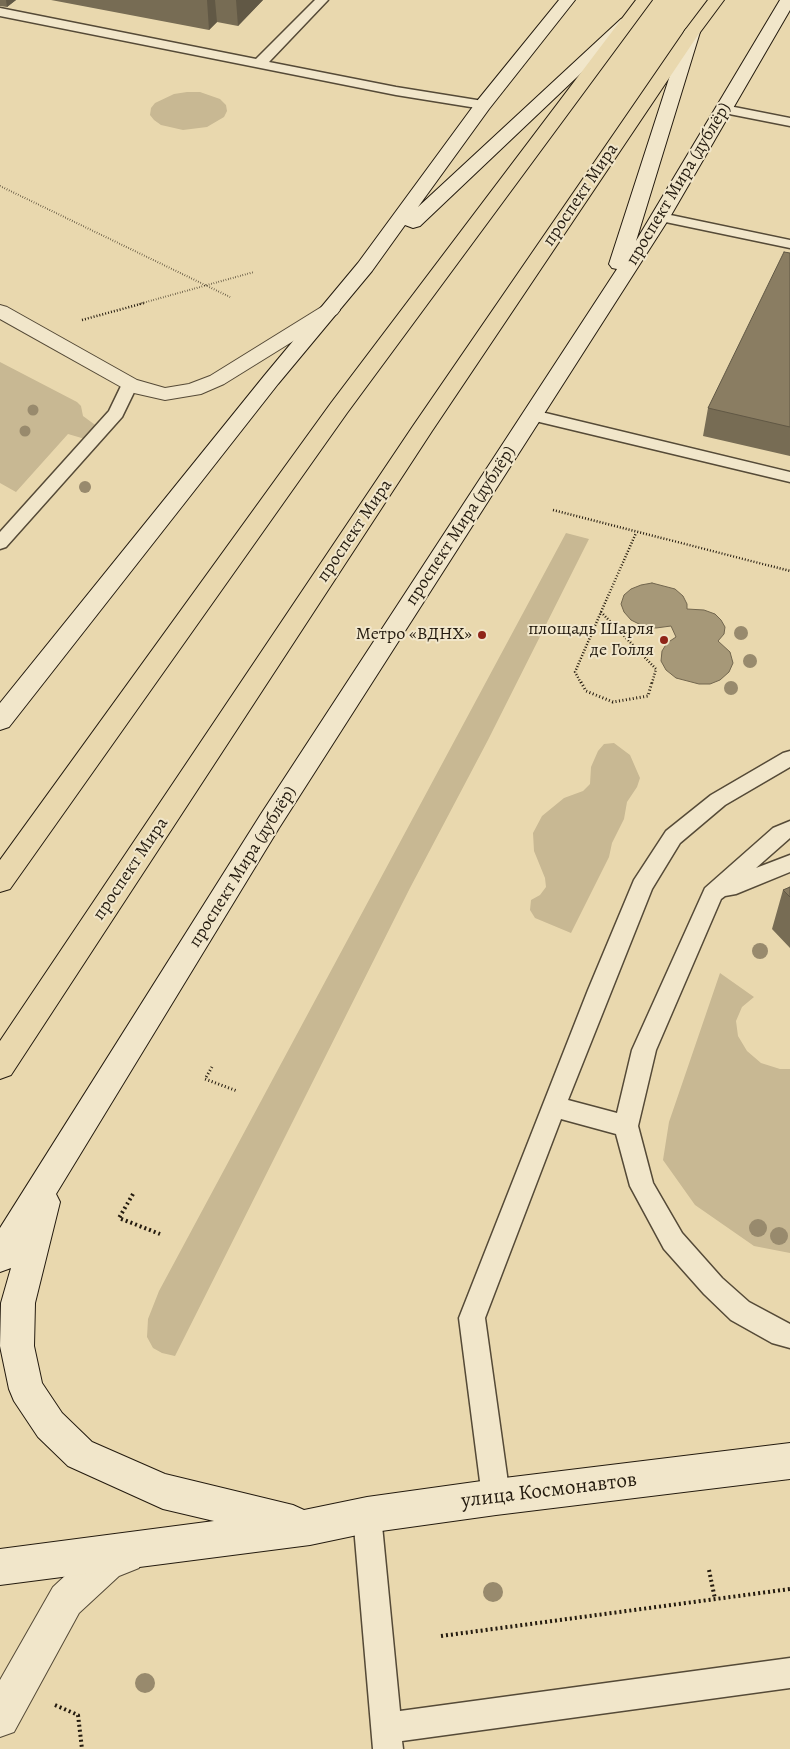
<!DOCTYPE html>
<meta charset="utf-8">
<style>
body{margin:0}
canvas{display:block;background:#e9d8ae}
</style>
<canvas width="790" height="1749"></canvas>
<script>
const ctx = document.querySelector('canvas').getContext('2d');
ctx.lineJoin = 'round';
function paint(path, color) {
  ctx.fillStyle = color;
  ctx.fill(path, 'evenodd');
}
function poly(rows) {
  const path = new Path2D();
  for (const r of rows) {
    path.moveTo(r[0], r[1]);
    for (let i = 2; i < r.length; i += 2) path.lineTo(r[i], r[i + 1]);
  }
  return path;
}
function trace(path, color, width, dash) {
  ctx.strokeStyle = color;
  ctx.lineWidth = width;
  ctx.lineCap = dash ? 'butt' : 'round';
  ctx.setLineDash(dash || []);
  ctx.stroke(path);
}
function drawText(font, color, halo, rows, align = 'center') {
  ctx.font = font + ' Alegreya,serif';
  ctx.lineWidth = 4;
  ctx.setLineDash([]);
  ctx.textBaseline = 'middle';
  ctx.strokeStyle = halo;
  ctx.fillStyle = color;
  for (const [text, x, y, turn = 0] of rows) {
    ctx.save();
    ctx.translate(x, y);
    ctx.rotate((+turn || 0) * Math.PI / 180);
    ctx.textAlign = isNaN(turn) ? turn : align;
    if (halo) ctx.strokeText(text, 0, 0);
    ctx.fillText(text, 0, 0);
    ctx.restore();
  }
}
paint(poly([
 [187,92,200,92,220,99,226,105,227,111,224,117,207,127,183,130,161,125,154,120,150,115,151,108,155,103,174,94],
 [0,362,77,402,81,406,83,416,98,427,85,439,68,434,16,492,0,483],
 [566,533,589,539,488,740,410,888,175,1356,162,1353,153,1348,147,1337,148,1319,159,1291],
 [614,743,630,755,640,778,637,787,627,802,624,819,612,843,609,857,571,933,535,918,530,910,531,900,540,895,546,887,545,878,534,851,533,833,542,816,564,798,583,791,590,784,591,767,598,751,604,744],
 [720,973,754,997,742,1007,736,1021,738,1036,747,1051,761,1063,780,1069,790,1069,790,1253,754,1246,695,1205,663,1160,669,1122]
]), '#c8b893');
const water = poly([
 [652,583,675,589,683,596,687,604,687,609,704,610,715,614,721,620,725,627,724,634,718,641,730,652,733,663,729,672,720,680,710,684,699,684,676,678,666,670,661,661,662,651,667,643,676,637,671,626,656,628,643,626,631,620,624,612,621,604,624,595,631,589,641,585,652,583]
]);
paint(water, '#a69878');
trace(water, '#72664e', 1);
const service = poly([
 [315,0,328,0,269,62,396,87,483,101,490,105,483,109,396,95,0,16,0,8,256,59,315,0],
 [724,105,790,118,790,126,719,112,717,109,724,105],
 [661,213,790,240,790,248,656,220,654,217,656,214,661,213],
 [130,379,136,381,138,384,122,417,6,547,0,549,0,532,109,411,122,384,124,381,130,379],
 [533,410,790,472,790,482,527,419,525,415,527,411,533,410],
 [790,751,790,767,725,805,680,843,652,889,568,1100,617,1113,632,1050,705,888,773,828,790,821,790,838,756,868,790,855,790,872,736,894,725,896,721,899,656,1050,638,1126,653,1183,682,1233,722,1278,749,1302,790,1324,790,1348,772,1343,731,1320,704,1294,664,1249,630,1186,616,1134,561,1119,485,1318,510,1497,506,1507,496,1511,486,1507,482,1497,459,1318,588,990,634,880,666,831,711,795,783,753,790,751],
 [367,1501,377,1505,381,1515,400,1711,790,1658,790,1688,402,1741,403,1749,373,1749,353,1515,357,1505,367,1501]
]);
const minor = poly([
 [330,304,337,306,340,310,337,314,224,384,201,394,165,400,134,393,123,388,0,319,0,305,7,307,137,380,165,388,189,384,210,376,323,306,330,304],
 [126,1537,139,1542,144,1555,139,1568,119,1576,79,1613,14,1732,0,1737,0,1680,53,1587,94,1549,126,1537]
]);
const secondary = poly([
 [559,0,575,0,489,109,418,207,621,19,627,17,633,19,635,22,420,226,413,228,405,225,372,271,278,384,9,727,0,730,0,703,264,376,358,263,477,101,559,0],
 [780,0,790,0,790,10,670,217,279,828,56,1194,60,1202,35,1303,34,1346,42,1383,62,1413,92,1442,165,1474,293,1505,304,1510,367,1497,496,1479,790,1443,790,1479,496,1515,367,1533,310,1545,0,1585,0,1549,214,1521,163,1509,68,1466,38,1437,14,1401,9,1389,0,1346,1,1303,11,1268,0,1272,0,1228,261,814,617,269,612,268,609,264,684,32,686,29,692,27,698,29,700,32,636,241,780,0]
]);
const primary = poly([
 [636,0,652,0,347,413,10,889,0,892,0,860,331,403,636,0],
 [708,0,724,0,698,35,432,431,11,1075,0,1079,0,1041,413,426,686,29,708,0]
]);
trace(service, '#554a37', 3);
trace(minor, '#554a37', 2);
trace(secondary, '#241b0f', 2);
trace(primary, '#241b0f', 2);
trace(poly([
 [0,186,230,297],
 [139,304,254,272]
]), '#241b0f', 2, [0.5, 2]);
trace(poly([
 [82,320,144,303],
 [553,510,790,571],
 [601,612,656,669,652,683],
 [601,612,636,533],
 [581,683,575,672,601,612]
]), '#241b0f', 2.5, [1, 2]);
trace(poly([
 [581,682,586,691,613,702,648,696,652,682],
 [212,1067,205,1079,237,1091]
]), '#241b0f', 3, [1, 2.5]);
trace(poly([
 [133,1194,119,1218,160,1234],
 [709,1570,715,1599],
 [441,1636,790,1589],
 [55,1705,78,1715,82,1749]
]), '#241b0f', 4, [2, 3]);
paint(service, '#f1e6ca');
paint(minor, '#f1e6ca');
paint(secondary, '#f1e6ca');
paint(primary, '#e9d8ae');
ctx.fillStyle = '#988a6d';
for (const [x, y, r] of [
 [33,410,5.5],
 [25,431,5.5],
 [85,487,6],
 [741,633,7],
 [750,661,7],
 [731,688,7],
 [760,951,8],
 [758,1228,9],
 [779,1236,9],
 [493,1592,10],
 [145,1683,10]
]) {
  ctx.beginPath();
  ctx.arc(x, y, r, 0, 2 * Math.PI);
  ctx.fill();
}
paint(poly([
 [0,0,16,0,7,7,0,6],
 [51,0,263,0,238,26,217,22,209,30],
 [790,253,790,456,703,436,708,408],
 [790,887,790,948,772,929,783,890]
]), '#776c54');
paint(poly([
 [6,0,16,0,7,7],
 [207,0,215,0,217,22,209,30],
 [236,0,263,0,238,26]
]), '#615845');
const building = poly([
 [784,252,790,253,790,427,708,408,784,252],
 [790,887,790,897,783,890,790,887]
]);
paint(building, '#8a7d62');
trace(building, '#615845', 1);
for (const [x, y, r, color] of [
 [482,635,5,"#8f2418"],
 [664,640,5,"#8f2418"]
]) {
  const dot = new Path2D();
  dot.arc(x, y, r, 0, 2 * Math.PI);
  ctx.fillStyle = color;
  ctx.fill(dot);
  trace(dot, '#f1e6ca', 2);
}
drawText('18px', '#241b0f', '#f1e6ca', [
 ["проспект Мира (дублёр)",679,184,-59],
 ["проспект Мира",581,195,-56],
 ["проспект Мира (дублёр)",461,526,-57],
 ["проспект Мира",355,531,-56],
 ["проспект Мира (дублёр)",243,867,-58],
 ["проспект Мира",131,869,-56]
]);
drawText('18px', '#241b0f', '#f1e6ca', [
 ["площадь Шарля",654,630],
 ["де Голля",654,651],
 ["Метро «ВДНХ»",472,635]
], 'right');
drawText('21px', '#241b0f', '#f1e6ca', [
 ["улица Космонавтов",549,1491,-7]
]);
</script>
